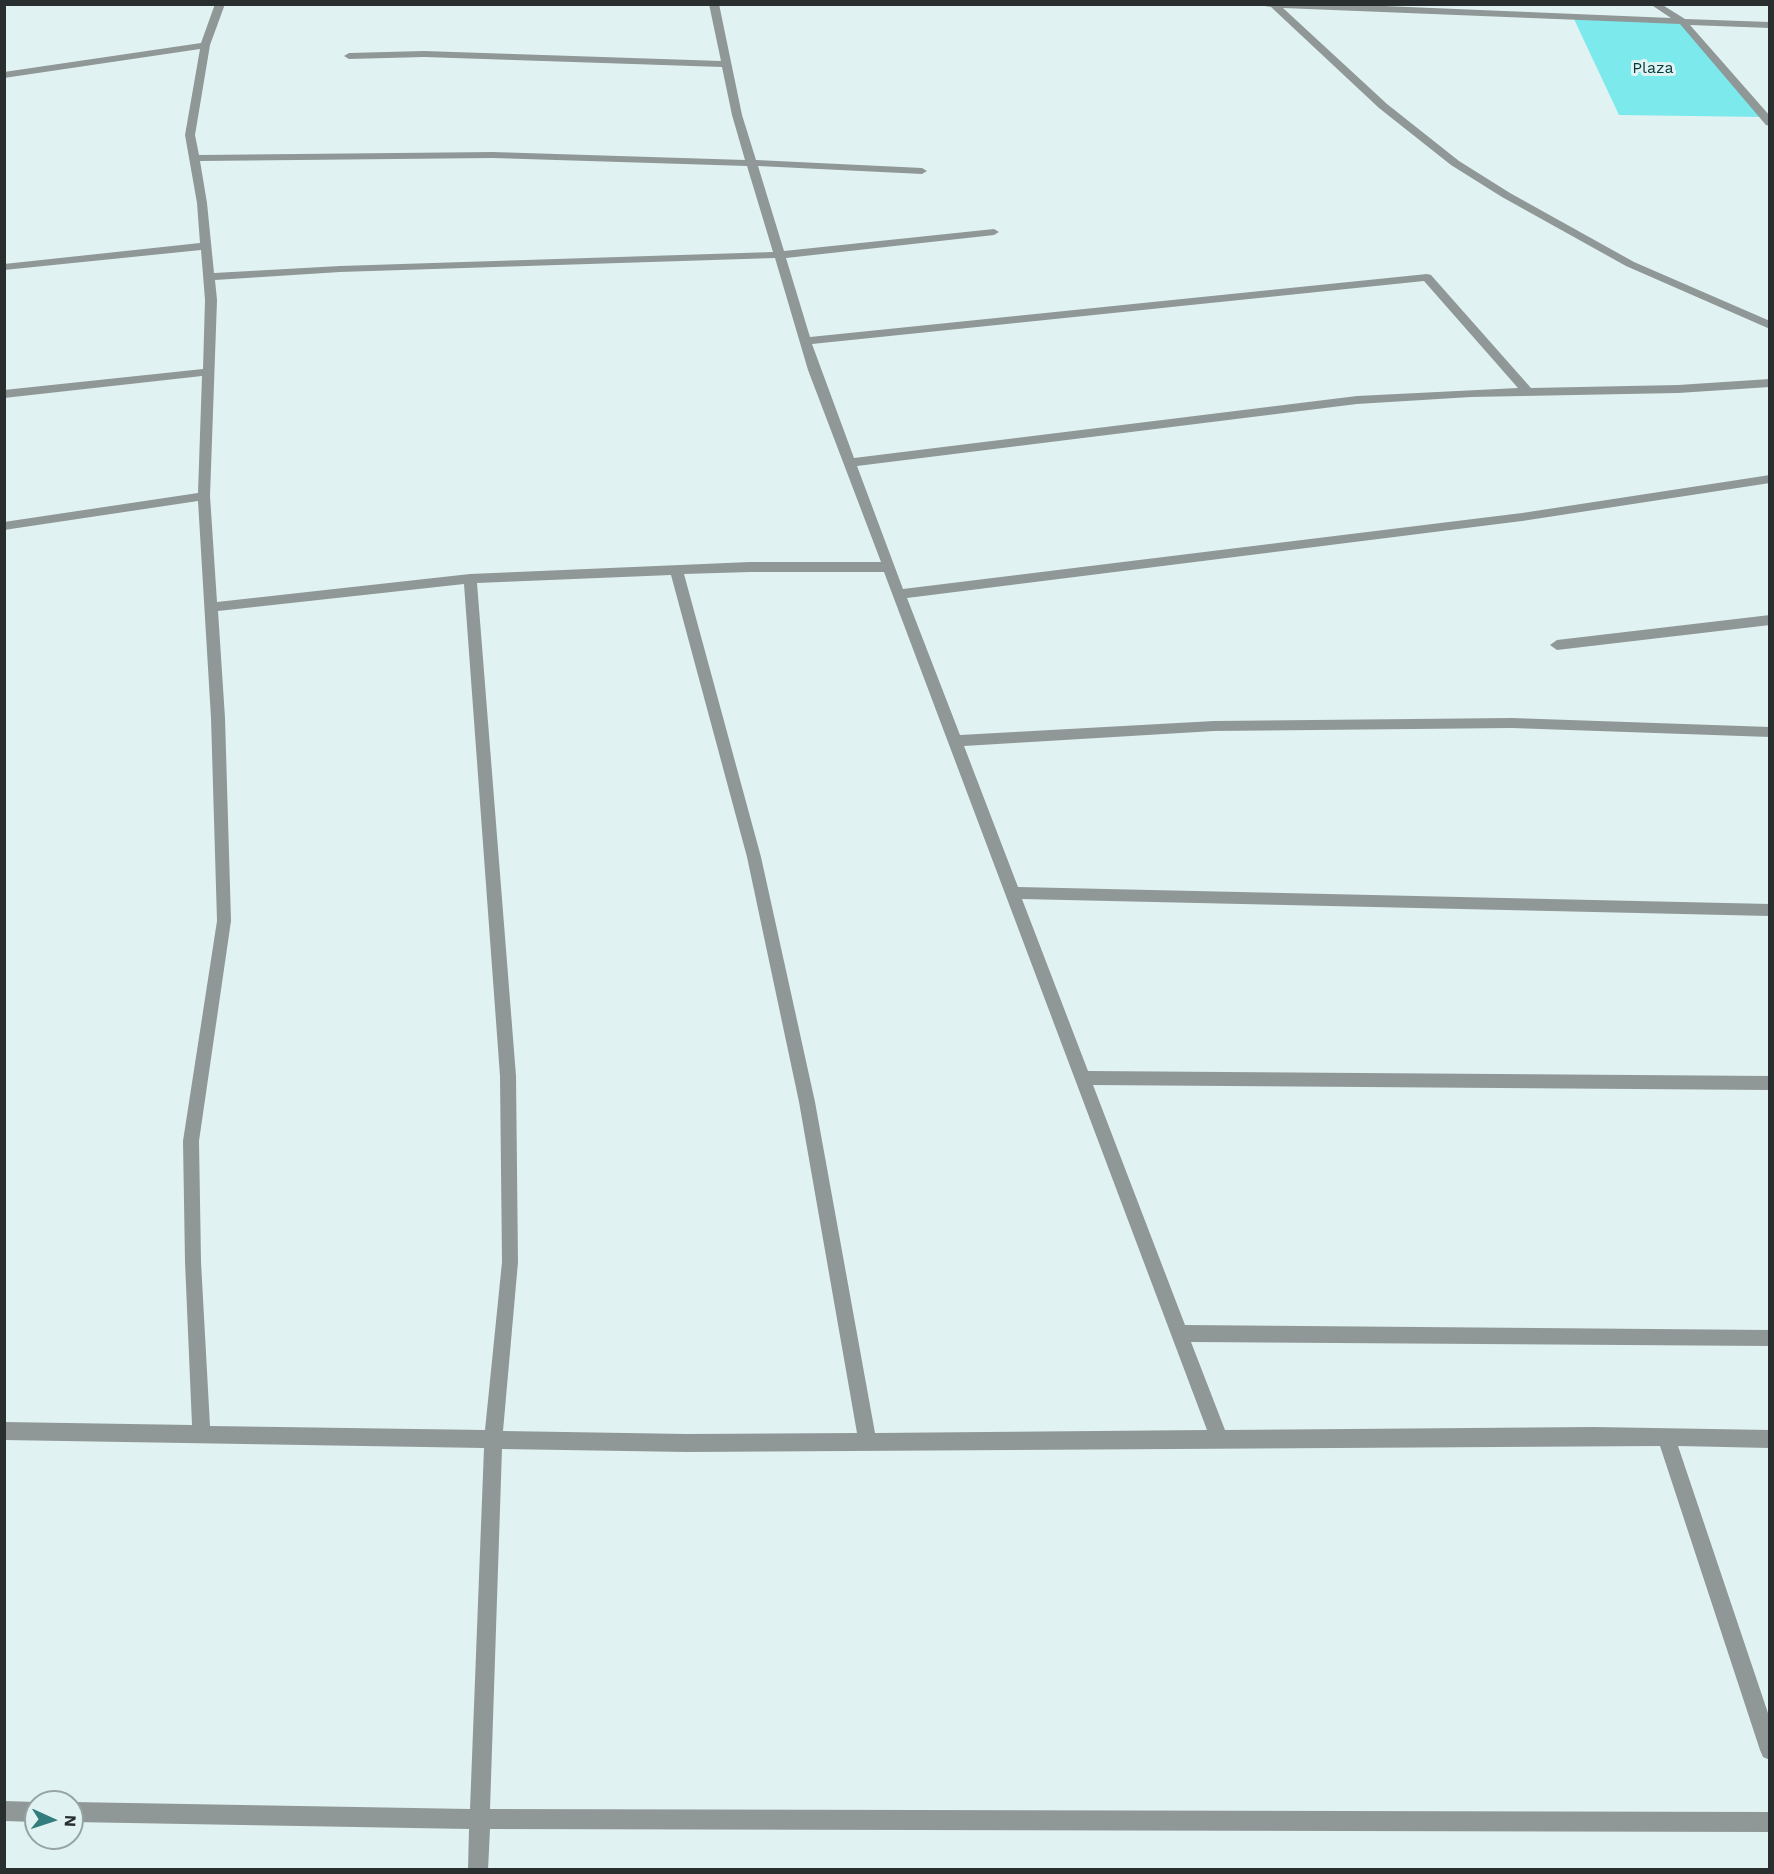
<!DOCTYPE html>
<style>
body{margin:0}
#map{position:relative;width:1774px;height:1874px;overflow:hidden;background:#e1f2f2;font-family:"Work Sans",sans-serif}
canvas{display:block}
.frame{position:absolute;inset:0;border:6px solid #292f2f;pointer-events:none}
.north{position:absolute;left:24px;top:1790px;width:60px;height:60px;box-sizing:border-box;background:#e1f2f2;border:2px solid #97a4a4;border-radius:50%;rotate:93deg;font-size:16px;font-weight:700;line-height:24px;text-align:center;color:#292f2f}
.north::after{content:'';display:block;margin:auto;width:21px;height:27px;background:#347d7f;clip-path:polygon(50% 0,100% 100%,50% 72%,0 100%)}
</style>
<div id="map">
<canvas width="1774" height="1874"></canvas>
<div class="frame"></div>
<div class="north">N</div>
</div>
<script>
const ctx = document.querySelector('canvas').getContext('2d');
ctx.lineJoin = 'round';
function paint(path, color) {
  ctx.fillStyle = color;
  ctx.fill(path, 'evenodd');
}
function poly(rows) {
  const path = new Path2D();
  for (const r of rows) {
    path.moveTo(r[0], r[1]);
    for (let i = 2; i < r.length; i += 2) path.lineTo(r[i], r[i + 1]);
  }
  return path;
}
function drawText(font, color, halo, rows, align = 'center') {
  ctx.font = font + ' "Work Sans",sans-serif';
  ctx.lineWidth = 6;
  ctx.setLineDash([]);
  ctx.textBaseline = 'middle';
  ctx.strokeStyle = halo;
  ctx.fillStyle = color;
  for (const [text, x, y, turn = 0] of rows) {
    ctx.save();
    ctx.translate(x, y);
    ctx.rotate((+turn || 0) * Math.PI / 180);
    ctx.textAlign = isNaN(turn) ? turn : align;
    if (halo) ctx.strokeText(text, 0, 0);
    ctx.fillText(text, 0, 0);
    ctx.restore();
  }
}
paint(poly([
 [1573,17,1682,21,1764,117,1619,115]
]), '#7ce9ec');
paint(poly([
 [215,4,225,4,210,45,195,135,199,155,493,152,745,160,732,115,722,67,424,57,349,59,344,56,349,53,424,51,721,61,709,4,719,4,742,115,756,160,922,168,927,171,922,174,758,166,784,251,994,229,999,232,994,235,786,258,810,337,1427,274,1431,275,1531,388,1678,385,1770,379,1770,387,1678,393,1471,397,1357,404,857,466,903,589,1522,513,1770,475,1770,483,1522,521,907,598,960,735,1214,721,1512,718,1770,727,1770,737,1512,728,1214,731,964,746,1018,887,1770,904,1770,916,1022,899,1088,1071,1770,1076,1770,1090,1093,1085,1185,1325,1770,1330,1770,1346,1191,1342,1225,1430,1594,1427,1770,1430,1770,1448,1678,1446,1770,1719,1770,1760,1763,1757,1760,1750,1660,1446,687,1452,502,1449,490,1809,1770,1812,1770,1832,490,1829,488,1870,468,1870,469,1829,72,1822,72,1802,470,1809,484,1448,4,1440,4,1422,192,1425,185,1262,183,1141,217,921,211,718,198,501,4,530,4,522,198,493,202,376,4,398,4,390,203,369,205,300,201,250,4,270,4,264,200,243,197,203,185,135,200,49,4,78,4,72,201,43,215,4],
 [493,158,747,166,773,252,340,266,214,273,207,203,200,161,493,158],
 [775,258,808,370,881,562,750,562,470,574,217,602,210,496,217,300,215,280,340,272,775,258],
 [1424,281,1518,388,1357,396,854,458,812,344,1424,281],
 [750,572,884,572,1207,1430,875,1433,815,1102,761,857,684,574,750,572],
 [671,575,747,857,799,1102,857,1433,687,1434,503,1431,518,1262,516,1076,477,583,671,575],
 [464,584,500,1076,502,1262,485,1430,210,1426,201,1262,199,1141,231,921,225,718,218,611,464,584],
 [1252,4,1337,4,1671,18,1650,4,1661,4,1685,19,1770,22,1770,28,1690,25,1770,116,1770,126,1766,125,1680,24,1283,8,1387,104,1459,161,1510,193,1634,262,1770,321,1770,329,1626,266,1502,197,1451,165,1379,108,1271,7,1252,4],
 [1770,615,1770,625,1557,650,1550,645,1557,640,1770,615],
 [4,1801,36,1802,36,1822,4,1821,4,1801]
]), '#909797');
drawText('16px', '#00393a', '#e1f2f2', [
 ["Plaza",1653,68]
]);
</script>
